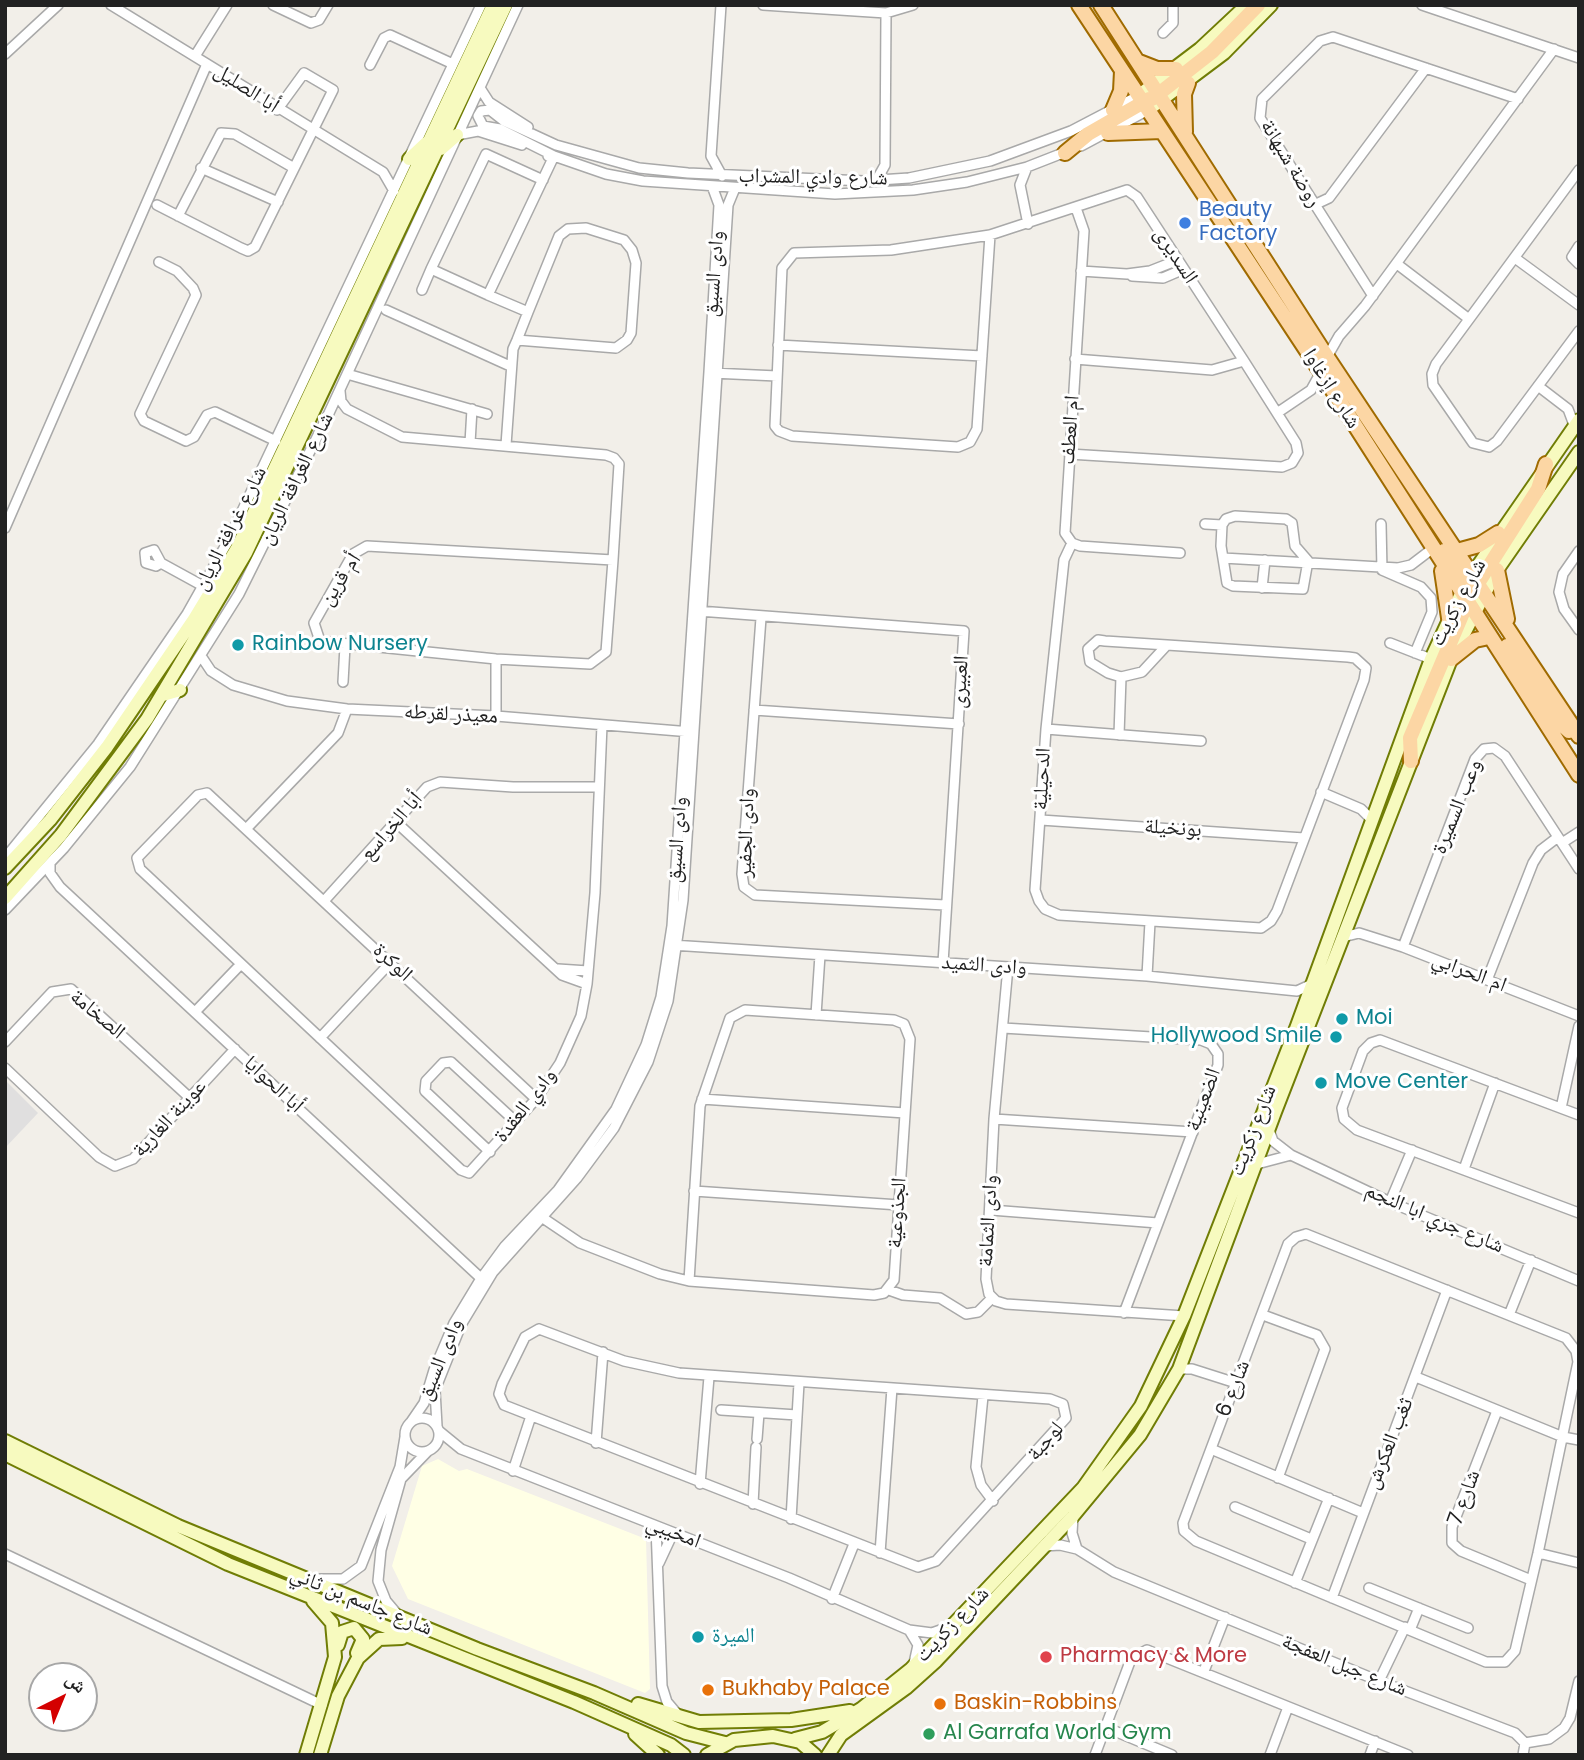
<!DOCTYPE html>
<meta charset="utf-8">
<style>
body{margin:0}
#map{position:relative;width:1584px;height:1760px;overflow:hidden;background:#f2efe9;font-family:Poppins,"Noto Naskh Arabic",sans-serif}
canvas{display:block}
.frame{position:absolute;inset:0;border:7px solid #222;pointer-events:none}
.north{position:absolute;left:28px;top:1662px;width:70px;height:70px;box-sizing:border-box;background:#fff;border:2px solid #a7a7a7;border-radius:50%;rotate:43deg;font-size:19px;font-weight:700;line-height:28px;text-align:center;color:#222}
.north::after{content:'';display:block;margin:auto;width:24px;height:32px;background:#d40000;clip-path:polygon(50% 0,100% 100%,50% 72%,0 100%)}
</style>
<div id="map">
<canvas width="1584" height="1760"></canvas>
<div class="frame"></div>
<div class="north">ش</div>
</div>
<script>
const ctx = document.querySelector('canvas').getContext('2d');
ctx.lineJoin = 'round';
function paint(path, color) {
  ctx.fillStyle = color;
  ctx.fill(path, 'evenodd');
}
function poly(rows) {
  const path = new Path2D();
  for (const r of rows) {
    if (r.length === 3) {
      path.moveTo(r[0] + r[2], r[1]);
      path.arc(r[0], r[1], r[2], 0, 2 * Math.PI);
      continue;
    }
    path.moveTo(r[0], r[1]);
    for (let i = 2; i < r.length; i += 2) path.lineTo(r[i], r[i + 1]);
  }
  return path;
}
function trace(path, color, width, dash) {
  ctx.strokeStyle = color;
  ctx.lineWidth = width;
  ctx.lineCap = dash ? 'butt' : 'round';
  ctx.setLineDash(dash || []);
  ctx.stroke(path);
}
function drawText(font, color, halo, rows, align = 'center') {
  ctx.font = font + ' Poppins,"Noto Naskh Arabic",sans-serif';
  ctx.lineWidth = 6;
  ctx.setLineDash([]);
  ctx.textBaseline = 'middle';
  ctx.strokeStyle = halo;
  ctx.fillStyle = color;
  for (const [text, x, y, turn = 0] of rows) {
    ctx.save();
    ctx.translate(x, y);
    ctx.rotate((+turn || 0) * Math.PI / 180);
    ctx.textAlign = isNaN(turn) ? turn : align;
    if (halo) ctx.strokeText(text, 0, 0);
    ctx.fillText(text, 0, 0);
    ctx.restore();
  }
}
paint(poly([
 [5,1080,38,1113,5,1148]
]), '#e0dfdf');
paint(poly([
 [438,1459,459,1471,467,1469,646,1539,650,1689,645,1693,408,1599,392,1566,422,1466]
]), '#ffffe5');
const street = poly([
 [111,5,383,172,394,191],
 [273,5,311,23,319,20,328,5],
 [721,5,711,156,722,176],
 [763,5,886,13,913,5],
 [1422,5,1579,58],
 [1163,33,1173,23,1173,5],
 [5,54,58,5],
 [195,56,227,5],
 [370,65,384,38,390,35,453,64],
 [480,88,489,102,528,127],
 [457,135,478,131,522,145],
 [1081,146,1148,110],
 [1068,151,1027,167,967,182,913,190,835,194,643,181,606,174,554,156,500,129,483,126,478,116,481,111,490,110,504,121,556,145,639,168,688,173,864,181,909,178,990,161,1071,131,1138,96],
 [1027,167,1020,185,1028,224],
 [201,168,278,202],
 [1579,170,1436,364,1432,374,1433,385,1473,443,1489,447,1497,441,1579,331],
 [876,181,885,165,886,13],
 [157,205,241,248,248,251,255,247,333,90,304,73,277,110],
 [1314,205,1329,198,1426,68],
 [1076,208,1084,231,1065,533,1072,543,1080,546,1180,553],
 [178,216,221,133,235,134,294,168],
 [990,235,977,429,970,442,958,447,792,436,779,431,775,426,782,268,794,253,891,250,990,235,1127,190,1137,197,1244,361,1296,443,1298,453,1292,463,1282,467,1069,454],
 [1579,246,1572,257,1579,264],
 [1515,258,1579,305],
 [159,262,177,271,193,288,196,295,140,414,144,421,186,441,194,437,207,415,215,412,276,441],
 [1397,264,1469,319],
 [1081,271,1127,274,1150,271,1178,260],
 [1132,276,1163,278,1184,269],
 [422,290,431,269],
 [488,295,431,269,486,154,543,180],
 [1373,296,1260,118,1262,99,1320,41,1333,37,1518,99],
 [386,310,510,366],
 [528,312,488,295,554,156,548,156],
 [778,345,982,356],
 [1327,357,1339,336,1365,306,1554,49],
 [1075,359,1212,370,1244,361],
 [712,373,777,376],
 [347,374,487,414],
 [1538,386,1568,409,1574,425],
 [340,391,341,401,347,409,402,437,606,455,614,458,619,464,613,560,606,652,590,664,496,659,320,641,314,623,353,554,367,546,613,560],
 [1277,413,1311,390,1321,372],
 [470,443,472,409],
 [506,445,513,349,517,340,528,312,559,236,568,229,586,228,624,240,632,250,636,263,631,333,627,340,616,348,517,340],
 [1235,516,1286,519,1292,523,1295,546,1308,561,1303,589,1233,586,1227,583,1221,546,1222,525,1226,519,1235,516],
 [1205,524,1222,525],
 [1381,524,1382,570,1421,587,1431,598,1432,612,1415,653],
 [5,528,207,64],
 [1072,543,1064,560,1046,729,1035,890,1039,901,1045,909,1059,915,1261,928,1271,921,1277,911,1364,680,1366,668,1355,658,1348,657,1167,645],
 [1579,551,1563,574,1559,592,1564,609,1579,630],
 [1223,558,1398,568,1411,565,1432,549],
 [161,563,156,566,146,563,145,553,154,550,161,563,203,586],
 [1262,588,1265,560],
 [699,611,964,631,943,963],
 [761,618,742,874,744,887,755,895,945,905],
 [1098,640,1105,641,1167,645,1142,672,1121,677,1108,673,1090,662,1088,649,1098,640],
 [1390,643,1431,659],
 [201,656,211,671,233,685,287,701,347,709,496,716,691,732],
 [343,682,345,646],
 [754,710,959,724],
 [496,716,496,659],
 [1046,729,1201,741],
 [1119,735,1121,677],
 [1321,792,1361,809,1372,820],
 [1041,820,1304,838],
 [397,823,562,975,587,984],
 [247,828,338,733,347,709],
 [1562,843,1579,832],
 [5,858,98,744,187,614,227,543,481,5],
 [50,863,50,873,60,887,485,1282],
 [324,901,427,787,440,782,513,787,599,787],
 [5,910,64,848,130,767,239,594,329,413,518,5],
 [1343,937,1359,933,1403,947,1579,1016],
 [672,945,1147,976,1297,991,1312,984],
 [1403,947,1475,759,1484,749,1494,748,1505,756,1579,869],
 [1008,967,994,1119,986,1279,989,1294,996,1301,1006,1304,1184,1316],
 [558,969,588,971],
 [1147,976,1150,922],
 [1487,980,1533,863,1541,850,1558,837],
 [195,1012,241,964],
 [816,1015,820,955],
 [1003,1028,1201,1040,1211,1044,1218,1054,1218,1065,1124,1313],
 [320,1038,391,962],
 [5,1042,52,992,71,989,190,1098],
 [5,1068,99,1157,115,1166,133,1159,235,1049],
 [536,1099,207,793,198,795,137,858,140,869,461,1170,469,1173,536,1099,560,1063,581,1016,587,984,595,893,602,725],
 [702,1099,905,1113],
 [1561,1108,1579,1026],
 [1579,1115,1380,1040,1371,1043,1363,1051,1342,1108,1344,1119,1357,1130,1579,1213],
 [994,1119,1193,1132],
 [1269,1130,1273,1141,1291,1155,1390,1202,1579,1281],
 [490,1152,425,1091,426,1081,443,1063,451,1062,516,1122],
 [1257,1164,1291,1155],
 [1464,1169,1495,1083],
 [694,1191,899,1205],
 [1390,1202,1412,1150],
 [991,1210,1158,1223],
 [537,1214,580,1243,660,1274,689,1281,874,1295,884,1293,894,1280,910,1039,904,1024,894,1020,745,1010,730,1018,700,1106,689,1281],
 [1306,1234,1566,1338,1576,1351,1578,1362,1538,1553,1515,1651,1505,1662,1486,1662,1196,1541,1184,1531,1183,1523,1288,1244,1296,1237,1306,1234],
 [889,1290,903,1295,940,1298,966,1314,978,1312,992,1298],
 [1263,1315,1317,1335,1325,1349,1278,1478],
 [1509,1315,1531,1260],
 [539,1329,624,1361,679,1373,1050,1399,1063,1404,1066,1418,936,1561,918,1567,504,1405,499,1394,502,1384,525,1337,539,1329],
 [1179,1369,1192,1369,1236,1383],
 [1416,1377,1563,1437,1579,1440],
 [983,1396,976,1467,981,1485,993,1501],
 [721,1410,797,1415],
 [1497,1411,1452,1527,1452,1543,1461,1551,1531,1580],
 [422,1435,17],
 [411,1422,424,1403,434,1370,454,1323,480,1280,505,1246,558,1190,616,1109,646,1045,661,997,672,926,709,372,719,205,712,186],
 [437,1426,435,1390,461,1325,493,1272,577,1178,614,1128,648,1062,668,1001,683,900,728,205,735,188],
 [439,1431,461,1449,789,1578,909,1630,932,1633,946,1628],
 [757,1439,759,1413],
 [596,1443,603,1352],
 [1211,1449,1363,1513],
 [513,1471,531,1416],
 [700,1484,709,1377],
 [753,1504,756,1447],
 [1235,1507,1311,1539],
 [1073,1517,1072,1533,1077,1549],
 [791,1519,799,1383],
 [656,1527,662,1686,667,1702,678,1715],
 [1045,1546,1060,1545,1077,1549,1114,1572,1379,1681,1515,1733,1525,1743],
 [880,1553,892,1388],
 [1538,1553,1579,1563],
 [5,1554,322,1705],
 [659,1563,673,1533],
 [316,1579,343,1579,361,1566,400,1467,405,1437],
 [1295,1583,1329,1498],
 [1369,1588,1468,1628],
 [1332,1598,1447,1290],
 [832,1599,854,1544],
 [397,1614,386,1601,378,1581,381,1550,401,1479,428,1451],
 [909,1630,918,1645,914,1663],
 [1410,1630,1419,1608],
 [1204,1671,1225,1617],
 [1379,1681,1405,1627],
 [1105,1727,1172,1755],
 [1525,1743,1549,1739,1564,1728,1570,1718,1579,1681],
 [1095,1755,1131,1659,1147,1650,1408,1755],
 [1270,1755,1288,1707],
 [1370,1755,1375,1741],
 [1523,1755,1525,1743]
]);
const secondary = poly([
 [1138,96,1200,49,1247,5],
 [1148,110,1224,53,1271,5],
 [441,149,457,135],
 [409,159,426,143],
 [163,695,180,690],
 [5,868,50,820,107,747,194,619,237,548,493,5],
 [5,898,61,835,147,719,246,553,506,5],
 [5,1441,178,1526,477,1649,594,1693,686,1733,725,1743],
 [5,1454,228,1564,574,1702,671,1745,684,1755],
 [338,1645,342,1632,354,1628,363,1639,357,1653],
 [638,1704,699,1722,791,1720,850,1711],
 [635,1734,658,1755],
 [795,1739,822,1732,861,1709,911,1669,1083,1488,1141,1406,1184,1316,1297,1026,1431,659,1466,583,1579,420],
 [306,1755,335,1657,332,1623,313,1601],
 [320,1755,338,1696,358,1658,379,1639,402,1638],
 [707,1755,734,1740,773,1736,800,1742,815,1755],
 [828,1755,841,1735,906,1688,936,1661,1073,1516,1140,1435,1179,1369,1275,1112,1451,659,1497,570,1579,452]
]);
const primary = poly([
 [1079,5,1321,372,1579,775],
 [1101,5,1327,357,1579,736],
 [1139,62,1157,69,1176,69],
 [1152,99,1212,52,1258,5],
 [1113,110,1121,91,1122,71],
 [1185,132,1184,94,1188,83],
 [1108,133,1162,131],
 [1065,153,1088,134,1149,99],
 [1444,551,1474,590],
 [1457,551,1479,545,1498,533],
 [1497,570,1507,619],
 [1442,571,1449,618],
 [1475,588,1538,489,1546,464],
 [1507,646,1556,719,1569,731],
 [1451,659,1475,640,1489,637],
 [1411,761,1410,738,1468,601,1473,573]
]);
trace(street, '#a9a9a9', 12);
trace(secondary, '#707d05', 16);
trace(primary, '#a06b00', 18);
trace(street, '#fff', 9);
trace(secondary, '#f7fabf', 12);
trace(primary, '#fcd6a4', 14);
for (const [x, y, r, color] of [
 [1185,223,7,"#3f7fe0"],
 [238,645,7,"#0f9aa8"],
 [1342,1019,7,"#0f9aa8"],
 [1336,1037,7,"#0f9aa8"],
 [1321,1083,7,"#0f9aa8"],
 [698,1637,7,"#0f9aa8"],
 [1046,1657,7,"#e0444e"],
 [708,1690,7,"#e8710a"],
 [940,1704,7,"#e8710a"],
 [929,1734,7,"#2e9e5b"]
]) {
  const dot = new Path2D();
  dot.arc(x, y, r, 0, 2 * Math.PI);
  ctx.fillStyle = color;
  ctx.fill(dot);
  trace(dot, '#fff', 2.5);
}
drawText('21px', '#222', '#fff', [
 ["أبا الصليل",246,89,33],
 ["روضة شبهانة",1290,164,59],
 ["شارع وادي المشراب",813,178,1],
 ["السديرى",1175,256,57],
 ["وادى السيق",715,274,-86],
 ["شارع إزغاوا",1331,389,58],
 ["ام العطف",1071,430,-86],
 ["شارع الغرافة الريان",297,479,-64],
 ["شارع غرافة الريان",231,529,-63],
 ["أم قرين",341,580,-57],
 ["شارع زكريت",1459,603,-62],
 ["العبيرى",961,682,-87],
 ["معيذر لقرطه",451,715,3],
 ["الدحيلية",1043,779,-87],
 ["وعب السميرة",1458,807,-68],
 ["أبا الخراسع",392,827,-49],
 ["بونخيلة",1173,829,4],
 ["وادى الجفير",747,833,-88],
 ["وادى السيق",678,840,-86],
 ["الوكرة",392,963,43],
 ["وادى الثميد",984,966,4],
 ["ام الحرابي",1469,973,21],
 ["الصخامة",97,1015,40],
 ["أبا الحوايا",273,1085,43],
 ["الضعينية",1204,1100,-70],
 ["وادي العقدة",526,1106,-52],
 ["عوينة الغارية",170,1119,-47],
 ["شارع زكريت",1254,1131,-69],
 ["الجذوعية",898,1213,-86],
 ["شارع جري ابا النجم",1434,1219,23],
 ["وادى الثمامة",989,1221,-87],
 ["وادى السيق",441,1360,-68],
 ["شارع 6",1234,1389,-69],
 ["لوجبة",1046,1442,-49],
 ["ثغب العكرش",1390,1444,-68],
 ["شارع 7",1465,1498,-70],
 ["امخيبي",673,1533,21],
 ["شارع جاسم بن ثاني",361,1602,22],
 ["شارع زكريت",953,1625,-46],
 ["شارع جبل العفجة",1344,1666,22]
]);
drawText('21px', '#366cbe', '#fff', [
 ["Beauty",1199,211],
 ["Factory",1199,235]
], 'left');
drawText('21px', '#0d838f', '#fff', [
 ["Rainbow Nursery",252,645],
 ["Moi",1356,1019],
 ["Hollywood Smile",1322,1037,"right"],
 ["Move Center",1335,1083],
 ["الميرة",712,1637]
], 'left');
drawText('21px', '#be3a42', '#fff', [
 ["Pharmacy & More",1060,1657]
], 'left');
drawText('21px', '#c56008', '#fff', [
 ["Bukhaby Palace",722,1690],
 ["Baskin-Robbins",954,1704]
], 'left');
drawText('21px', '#27864d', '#fff', [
 ["Al Garrafa World Gym",943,1734]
], 'left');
</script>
